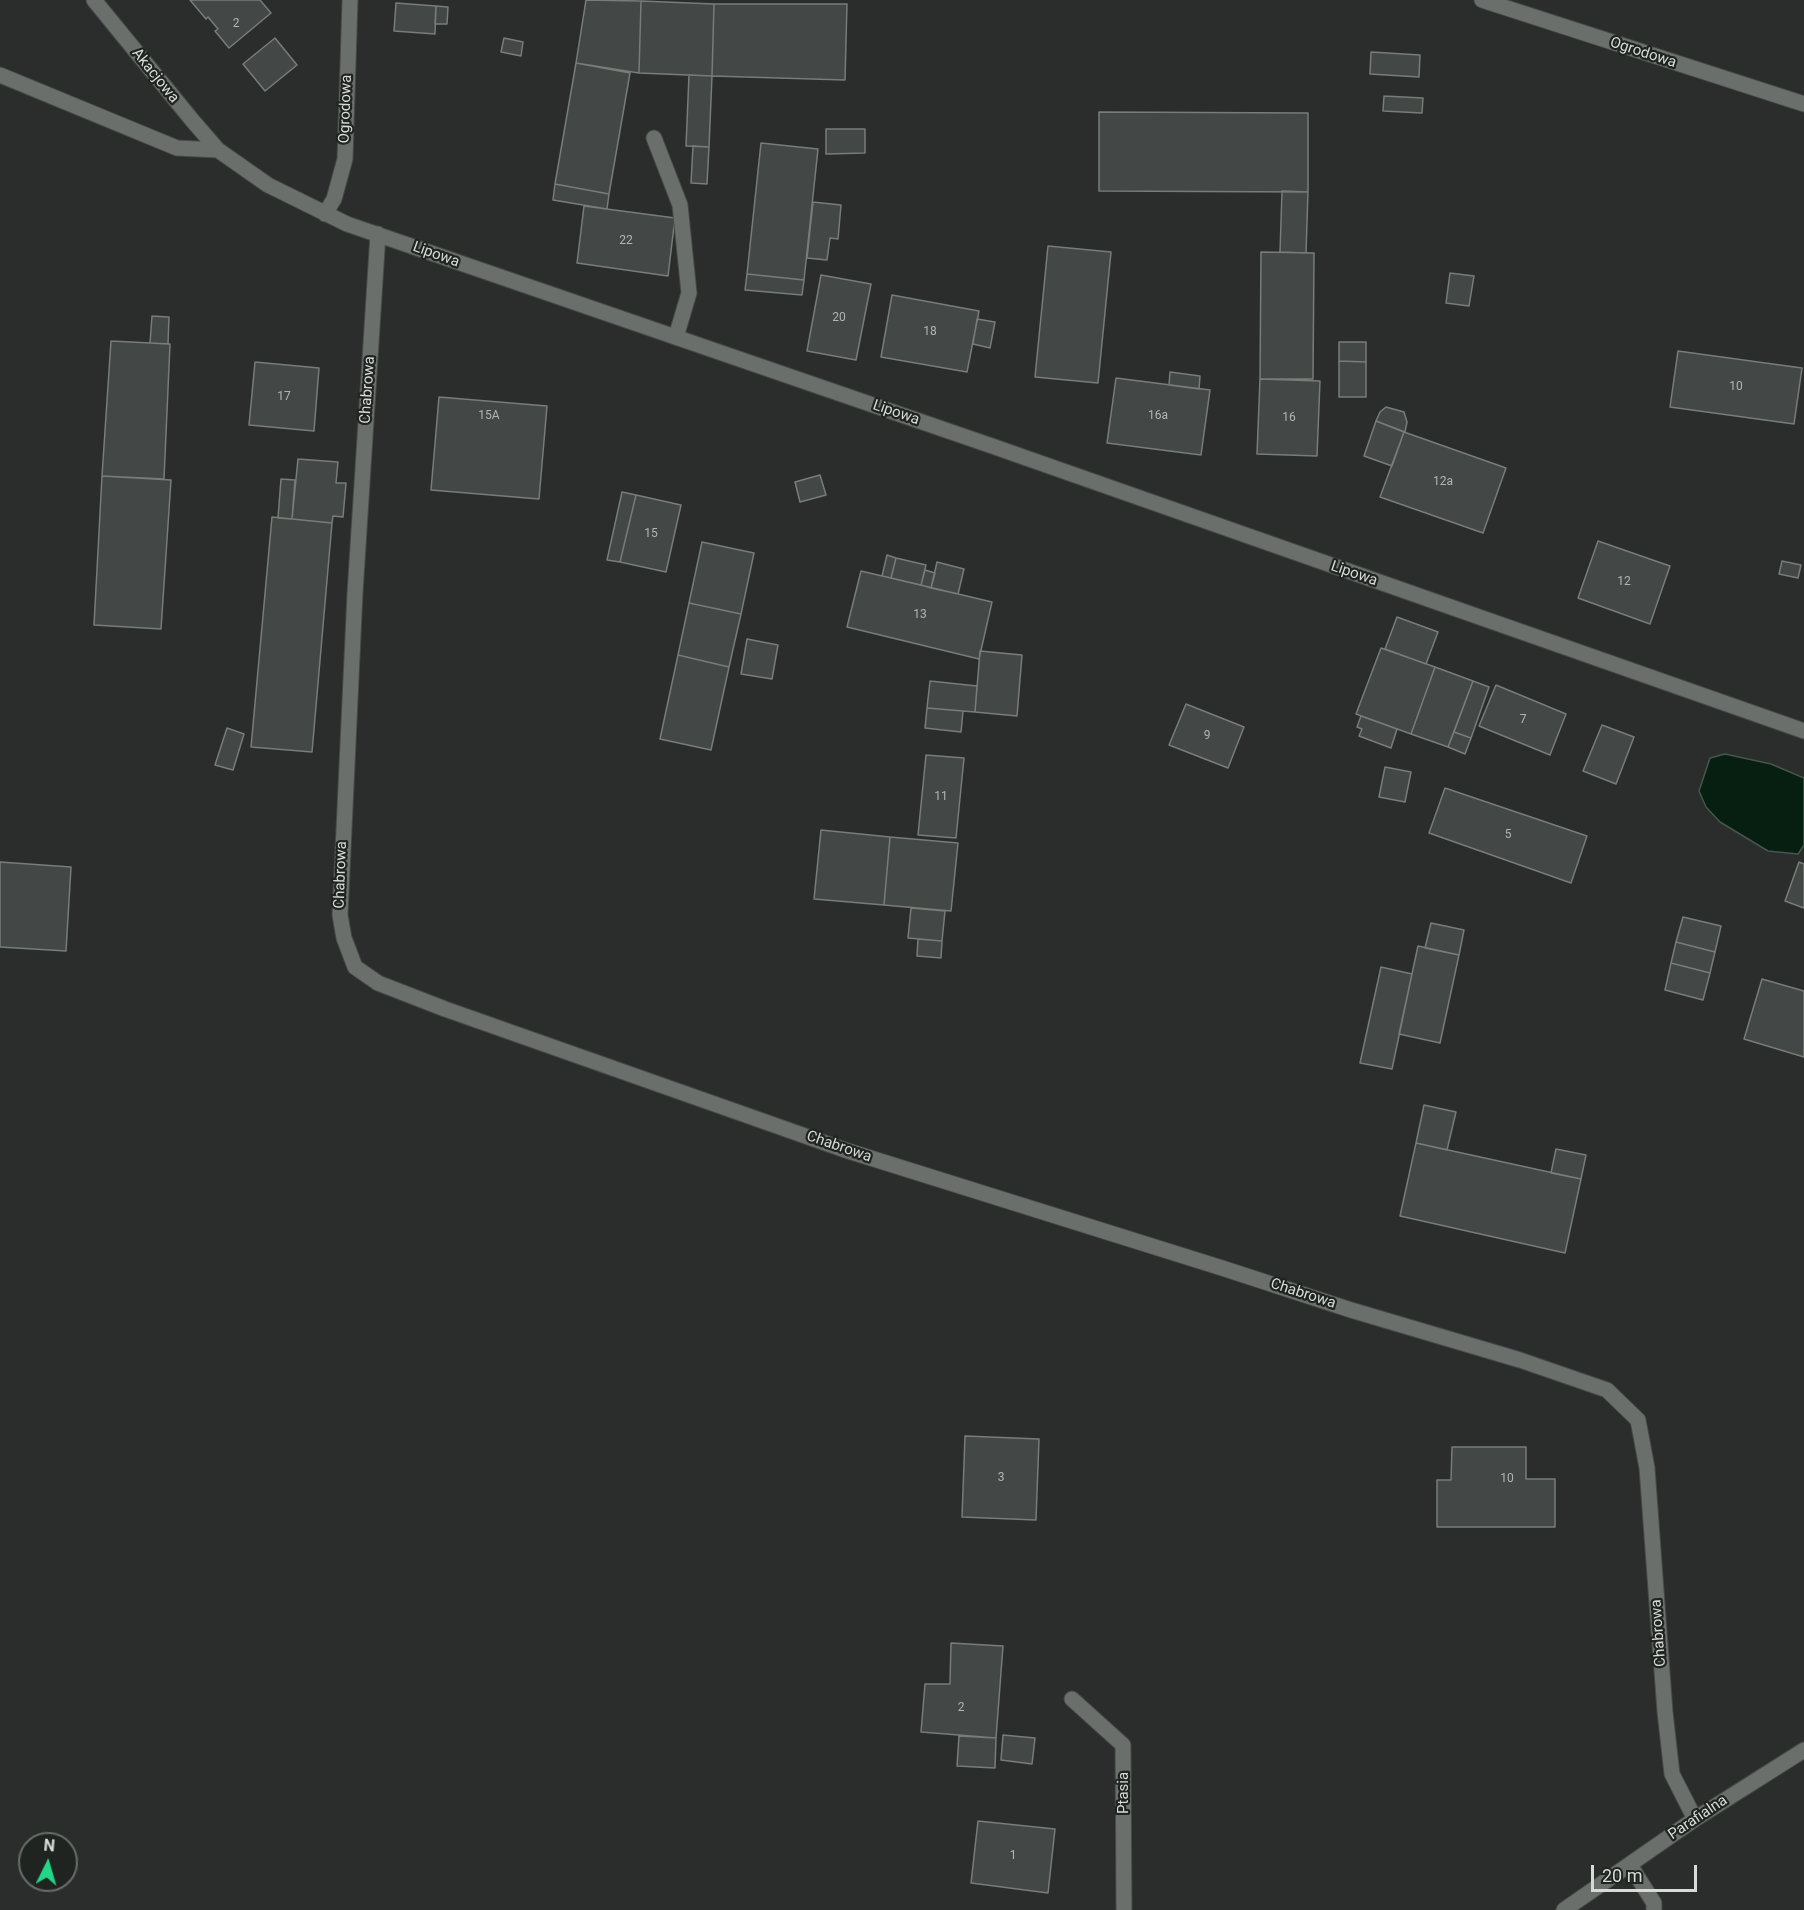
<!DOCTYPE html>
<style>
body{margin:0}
#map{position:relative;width:1804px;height:1910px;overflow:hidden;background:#2a2d2b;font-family:Roboto,sans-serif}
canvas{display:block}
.north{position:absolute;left:18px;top:1832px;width:60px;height:60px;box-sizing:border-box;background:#202421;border:2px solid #696d6a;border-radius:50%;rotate:5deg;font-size:16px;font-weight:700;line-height:24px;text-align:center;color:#d7dad8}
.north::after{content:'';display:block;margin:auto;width:21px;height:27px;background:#21d887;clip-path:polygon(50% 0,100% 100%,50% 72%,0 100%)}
.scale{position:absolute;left:1591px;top:1865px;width:106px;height:27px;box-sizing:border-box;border:3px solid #d7dad8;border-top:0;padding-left:8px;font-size:18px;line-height:21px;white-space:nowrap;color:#d7dad8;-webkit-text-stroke:4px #202421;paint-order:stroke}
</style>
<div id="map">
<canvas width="1804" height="1910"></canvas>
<div class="north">N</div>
<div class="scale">20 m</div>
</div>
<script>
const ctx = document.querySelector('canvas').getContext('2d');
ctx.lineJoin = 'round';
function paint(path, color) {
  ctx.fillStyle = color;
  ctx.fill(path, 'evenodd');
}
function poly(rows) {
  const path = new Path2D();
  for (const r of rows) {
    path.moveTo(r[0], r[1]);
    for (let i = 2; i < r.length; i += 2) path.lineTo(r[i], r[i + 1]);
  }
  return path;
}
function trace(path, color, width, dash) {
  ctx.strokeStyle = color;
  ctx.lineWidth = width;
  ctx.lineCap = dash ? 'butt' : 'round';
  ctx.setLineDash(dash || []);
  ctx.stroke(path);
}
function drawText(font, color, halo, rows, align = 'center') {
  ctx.font = font + ' Roboto,sans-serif';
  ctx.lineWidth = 4.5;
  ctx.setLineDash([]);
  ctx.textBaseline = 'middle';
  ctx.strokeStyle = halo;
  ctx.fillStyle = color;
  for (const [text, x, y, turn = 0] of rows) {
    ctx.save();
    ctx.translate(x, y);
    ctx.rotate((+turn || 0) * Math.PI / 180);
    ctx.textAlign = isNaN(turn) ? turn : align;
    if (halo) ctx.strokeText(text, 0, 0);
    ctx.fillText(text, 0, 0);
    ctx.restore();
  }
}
const water = poly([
 [1725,754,1771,764,1804,778,1804,845,1798,854,1768,851,1720,822,1706,807,1699,791,1710,758,1725,754]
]);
paint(water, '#071f11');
trace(water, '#45574d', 1.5);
const building = poly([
 [190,0,260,0,271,13,229,48,215,31,218,29,208,17,206,19,190,0],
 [586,0,641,1,639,73,576,63,586,0],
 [641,1,714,4,712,76,639,73,641,1],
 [396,3,436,6,435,34,394,31,396,3],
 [714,4,847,4,845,80,712,76,714,4],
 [436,6,448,7,447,24,435,24,436,6],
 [275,38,297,65,265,91,243,64,275,38],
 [504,38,523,42,521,56,501,52,504,38],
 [1371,52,1420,55,1419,77,1370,74,1371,52],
 [576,63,630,73,609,194,555,184,576,63],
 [689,75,712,76,709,147,686,146,689,75],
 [1384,96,1423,98,1422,113,1383,111,1384,96],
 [1099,112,1308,113,1308,192,1099,191,1099,112],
 [826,129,865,129,865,153,826,154,826,129],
 [761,143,818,149,804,280,747,274,761,143],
 [693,146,709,147,707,184,691,183,693,146],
 [555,184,609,194,607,209,553,200,555,184],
 [1282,191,1308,192,1306,253,1280,252,1282,191],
 [813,202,841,205,838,239,830,238,827,260,807,258,813,202],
 [584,206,675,218,668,276,577,263,584,206],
 [1048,246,1111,252,1098,383,1035,377,1048,246],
 [1261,252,1314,253,1313,379,1260,379,1261,252],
 [1450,273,1474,276,1469,306,1446,303,1450,273],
 [747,274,804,280,802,295,745,290,747,274],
 [821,275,871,284,856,360,807,351,821,275],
 [892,295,979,311,967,372,881,357,892,295],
 [152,316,169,317,168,344,150,343,152,316],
 [977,319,995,322,990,348,973,344,977,319],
 [111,341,170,344,164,479,102,476,111,341],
 [1339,342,1366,342,1366,362,1339,361,1339,342],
 [1678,351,1802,368,1794,424,1670,407,1678,351],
 [1339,361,1366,362,1366,397,1339,397,1339,361],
 [255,362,319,368,314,431,249,425,255,362],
 [1170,372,1200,376,1199,389,1169,385,1170,372],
 [1116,378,1210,390,1201,455,1107,443,1116,378],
 [1260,379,1320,381,1317,456,1257,454,1260,379],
 [439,397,547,406,539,499,431,490,439,397],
 [1386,407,1404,412,1407,422,1405,432,1376,421,1380,412,1386,407],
 [1376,421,1404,432,1392,466,1364,456,1376,421],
 [1404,432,1506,468,1483,533,1380,497,1404,432],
 [298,459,338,462,336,483,346,483,343,517,333,516,332,523,292,519,298,459],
 [820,475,826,495,800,502,795,482,820,475],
 [102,476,171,480,161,629,94,625,102,476],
 [281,479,295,480,292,519,278,518,281,479],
 [622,492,636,495,620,562,607,560,622,492],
 [636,495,681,505,666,572,620,562,636,495],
 [272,517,332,523,312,752,251,747,272,517],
 [1598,541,1670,566,1650,624,1578,598,1598,541],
 [702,542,754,553,741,614,689,603,702,542],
 [887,555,896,558,891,578,882,576,887,555],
 [896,558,926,565,921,585,891,578,896,558],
 [1782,561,1801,565,1798,578,1779,574,1782,561],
 [937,562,964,569,958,594,931,588,937,562],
 [925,570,935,573,931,588,921,585,925,570],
 [861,571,992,602,979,659,847,627,861,571],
 [689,603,741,614,729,667,678,655,689,603],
 [1397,617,1438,632,1426,664,1385,649,1397,617],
 [747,639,778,645,772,679,741,674,747,639],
 [1381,648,1435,667,1411,734,1356,714,1381,648],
 [980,651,1022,655,1017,716,975,712,980,651],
 [678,655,729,667,711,750,660,739,678,655],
 [1435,667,1473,681,1448,747,1411,734,1435,667],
 [930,681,977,686,975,712,927,708,930,681],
 [1473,681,1489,687,1471,738,1454,732,1473,681],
 [1496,685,1566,714,1550,755,1479,726,1496,685],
 [1186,704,1244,727,1228,768,1169,745,1186,704],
 [927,708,963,711,961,732,925,728,927,708],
 [1361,716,1397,729,1391,748,1359,736,1362,729,1357,727,1361,716],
 [1602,725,1634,737,1616,784,1583,771,1602,725],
 [227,728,244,734,233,770,215,765,227,728],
 [1454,732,1471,738,1465,754,1448,747,1454,732],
 [926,755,964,758,956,838,918,835,926,755],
 [1385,767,1411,772,1405,802,1379,797,1385,767],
 [1445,788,1587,836,1571,883,1429,833,1445,788],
 [821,830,890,837,884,905,814,899,821,830],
 [890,837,958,843,951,911,884,905,890,837],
 [0,862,71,867,66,951,0,947,0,862],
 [1799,862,1804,864,1804,908,1785,901,1799,862],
 [911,908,945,911,942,941,908,938,911,908],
 [1683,917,1721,926,1715,952,1676,942,1683,917],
 [1431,923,1464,930,1459,955,1425,948,1431,923],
 [918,939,942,941,941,958,917,956,918,939],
 [1676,942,1715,952,1710,973,1671,963,1676,942],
 [1418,946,1459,955,1440,1043,1399,1034,1418,946],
 [1671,963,1710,973,1703,1000,1665,990,1671,963],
 [1381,967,1412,974,1392,1069,1360,1063,1381,967],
 [1762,979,1804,991,1804,1057,1744,1039,1762,979],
 [1424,1105,1456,1112,1447,1150,1416,1143,1424,1105],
 [1416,1143,1581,1179,1565,1253,1400,1216,1416,1143],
 [1556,1149,1586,1155,1581,1179,1551,1173,1556,1149],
 [965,1436,1039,1439,1036,1520,962,1517,965,1436],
 [1452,1447,1526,1447,1526,1479,1555,1479,1555,1527,1437,1527,1437,1480,1451,1480,1452,1447],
 [951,1643,1003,1646,996,1738,921,1732,925,1684,950,1684,951,1643],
 [1003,1735,1035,1738,1032,1764,1001,1760,1003,1735],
 [959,1736,996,1738,995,1768,957,1766,959,1736],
 [978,1821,1055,1829,1048,1893,971,1883,978,1821]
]);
paint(building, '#434745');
trace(building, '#787d7a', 1.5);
const service = poly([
 [654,138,680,205,689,293,676,337],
 [1072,1699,1123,1745,1124,1910]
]);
const minor = poly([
 [94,0,192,120,218,150,268,185,347,224,992,446,1804,731],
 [1482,0,1804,104],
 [0,75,177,148,218,150],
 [325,214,334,199,345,159,350,0],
 [378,234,355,593,340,915,344,938,355,967,378,983,445,1009,845,1150,1222,1268,1351,1310,1520,1360,1607,1390,1638,1420,1647,1468,1665,1712,1672,1774,1695,1819],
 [1630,1865,1654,1903,1654,1910],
 [1564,1910,1695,1819,1804,1750]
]);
trace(service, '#454947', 17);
trace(minor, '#454947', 17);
trace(service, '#6b6f6c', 15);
trace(minor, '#6b6f6c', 15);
drawText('12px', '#b2b5b3', null, [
 ["2",236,24],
 ["22",626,241],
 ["20",839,318],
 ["18",930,332],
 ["10",1736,387],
 ["17",284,397],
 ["15A",489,416],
 ["16a",1158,416],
 ["16",1289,418],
 ["12a",1443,482],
 ["15",651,534],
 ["12",1624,582],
 ["13",920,615],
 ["7",1523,720],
 ["9",1207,736],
 ["11",941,797],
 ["5",1508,835],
 ["3",1001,1478],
 ["10",1507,1479],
 ["2",961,1708],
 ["1",1013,1856]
]);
drawText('15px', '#d7dad8', '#202421', [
 ["Ogrodowa",1643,53,18],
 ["Akacjowa",155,76,51],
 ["Ogrodowa",346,109,-88],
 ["Lipowa",436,255,20],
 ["Chabrowa",368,390,-86],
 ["Lipowa",896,413,19],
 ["Lipowa",1354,574,19],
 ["Chabrowa",341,875,-88],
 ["Chabrowa",839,1147,19],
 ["Chabrowa",1303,1294,18],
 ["Chabrowa",1659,1633,-94],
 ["Ptasia",1124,1793,-90],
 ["Parafialna",1698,1818,-34]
]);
</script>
